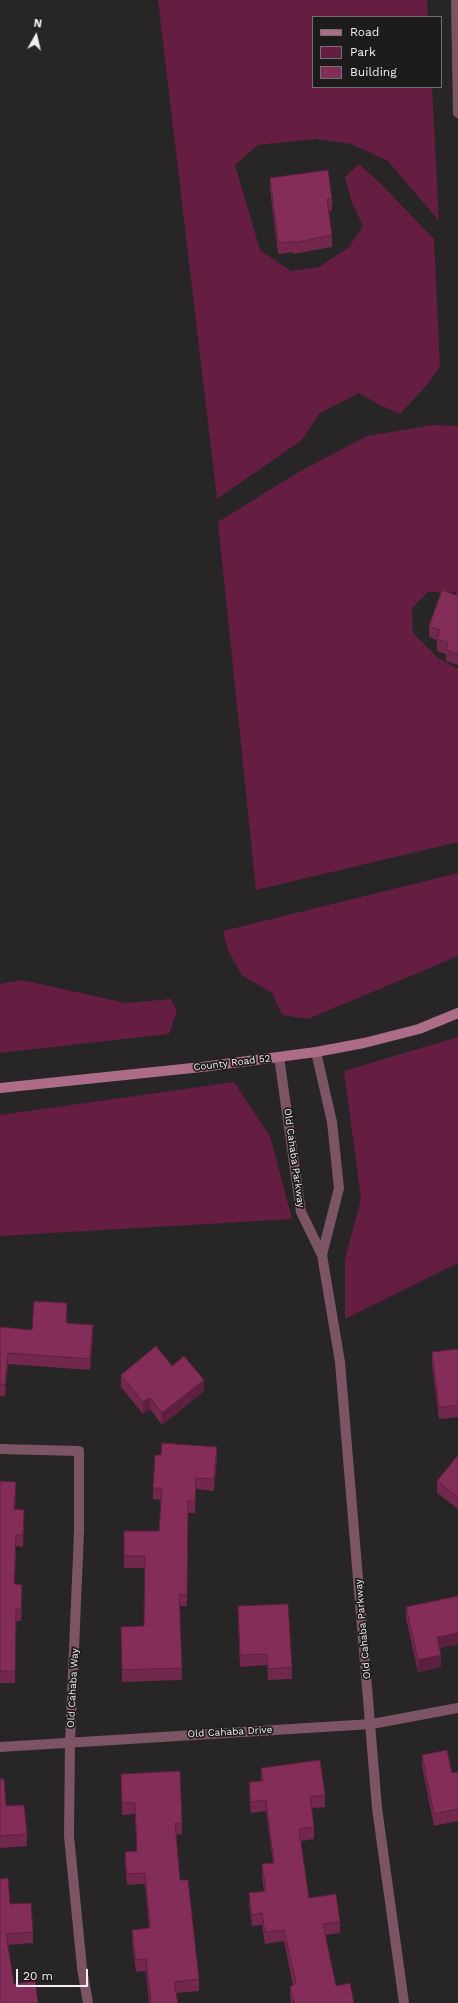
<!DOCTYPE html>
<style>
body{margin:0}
#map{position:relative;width:458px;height:2003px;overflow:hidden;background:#272526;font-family:"Work Sans",sans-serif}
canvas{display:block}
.legend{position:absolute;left:312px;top:16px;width:130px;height:72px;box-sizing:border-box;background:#1e1b1c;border:1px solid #727070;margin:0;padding:5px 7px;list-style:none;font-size:12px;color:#f1efef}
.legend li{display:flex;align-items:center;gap:8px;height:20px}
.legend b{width:20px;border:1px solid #727070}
.north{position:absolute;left:16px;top:16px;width:40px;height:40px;-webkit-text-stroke:3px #1e1b1c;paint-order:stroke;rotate:8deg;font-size:11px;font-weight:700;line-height:16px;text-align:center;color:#f1efef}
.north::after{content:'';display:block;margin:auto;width:14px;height:18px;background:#f1efef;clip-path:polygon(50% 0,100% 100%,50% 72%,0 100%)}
.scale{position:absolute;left:16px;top:1969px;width:72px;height:18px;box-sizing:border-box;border:2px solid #f1efef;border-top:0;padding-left:5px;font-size:12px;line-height:14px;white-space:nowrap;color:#f1efef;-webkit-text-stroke:3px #1e1b1c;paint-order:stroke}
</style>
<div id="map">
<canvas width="458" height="2003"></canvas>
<ul class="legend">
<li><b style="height:5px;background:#ad6d88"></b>Road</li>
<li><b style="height:11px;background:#651d42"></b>Park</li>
<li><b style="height:11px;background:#852d59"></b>Building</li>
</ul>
<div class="north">N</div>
<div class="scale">20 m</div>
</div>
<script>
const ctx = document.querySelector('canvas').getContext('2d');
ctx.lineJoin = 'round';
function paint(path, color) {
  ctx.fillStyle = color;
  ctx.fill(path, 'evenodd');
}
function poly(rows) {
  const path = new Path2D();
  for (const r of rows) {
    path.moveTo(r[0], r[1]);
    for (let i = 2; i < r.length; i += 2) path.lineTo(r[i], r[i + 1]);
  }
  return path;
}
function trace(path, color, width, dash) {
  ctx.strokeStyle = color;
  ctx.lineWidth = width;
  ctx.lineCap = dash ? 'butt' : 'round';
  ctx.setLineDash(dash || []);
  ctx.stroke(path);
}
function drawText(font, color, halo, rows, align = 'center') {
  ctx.font = font + ' "Work Sans",sans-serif';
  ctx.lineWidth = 3.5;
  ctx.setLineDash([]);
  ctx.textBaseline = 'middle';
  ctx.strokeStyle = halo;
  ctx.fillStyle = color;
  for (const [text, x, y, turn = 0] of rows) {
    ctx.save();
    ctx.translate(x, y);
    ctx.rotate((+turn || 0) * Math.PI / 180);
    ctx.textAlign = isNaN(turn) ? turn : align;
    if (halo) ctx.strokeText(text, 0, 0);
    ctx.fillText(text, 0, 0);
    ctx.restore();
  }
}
paint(poly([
 [158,0,427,0,428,17,313,17,313,87,432,87,439,221,388,161,351,144,316,139,258,145,235,165,260,250,291,271,319,267,349,247,363,226,351,200,345,177,359,164,381,184,434,239,440,366,428,384,400,414,381,406,359,393,320,413,302,440,217,499],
 [433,425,458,426,458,592,428,592,412,608,413,633,438,658,458,669,458,842,256,890,218,522,302,470,367,436],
 [458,873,458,956,308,1019,282,1015,272,993,242,975,228,951,223,931],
 [22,980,126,1003,171,999,177,1011,169,1034,0,1053,0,984],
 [458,1037,458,1263,345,1319,345,1259,361,1199,344,1071],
 [234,1082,270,1136,292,1219,0,1236,0,1115]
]), '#651d42');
trace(poly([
 [456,0,458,113],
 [279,1057,301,1212,322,1255,339,1188,332,1122,316,1052],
 [322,1255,340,1362,377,1808,404,2003],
 [0,1449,79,1451,79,1532,70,1742,69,1836,82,1968,88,2003],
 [0,1747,372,1724,458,1708]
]), '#7c5465', 10);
trace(poly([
 [0,1088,202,1067,316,1052,364,1043,419,1029,458,1013]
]), '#ad6d88', 10);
paint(poly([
 [270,178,332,199,332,210,328,211,332,235,332,247,293,254,293,252,280,254,278,253,270,190],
 [458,588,458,665,446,661,446,654,437,651,437,640,429,637,429,626,456,595],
 [67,1315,66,1323,93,1336,90,1370,8,1364,5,1396,0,1396,0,1327,32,1330],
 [458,1349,458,1417,439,1419,432,1364,432,1352],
 [172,1366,204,1391,162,1425,150,1409,143,1414,121,1387,121,1375],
 [458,1455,458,1509,437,1493,437,1481],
 [217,1459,214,1491,196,1489,195,1513,188,1513,187,1606,180,1606,182,1680,122,1682,121,1627,144,1626,145,1568,124,1568,124,1531,159,1531,161,1500,153,1499,153,1488],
 [0,1481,16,1493,15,1509,24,1521,23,1547,16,1546,15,1584,22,1596,21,1621,16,1621,15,1683,0,1683],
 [458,1596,458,1644,439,1648,441,1667,418,1672,406,1618,406,1607],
 [238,1606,292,1667,292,1679,268,1680,267,1665,240,1667,238,1618],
 [422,1755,452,1773,458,1772,458,1821,434,1826,422,1766],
 [261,1768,325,1795,325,1807,312,1808,314,1827,314,1839,300,1841,309,1898,340,1922,340,1933,325,1935,336,1986,354,2003,291,2003,290,1998,290,1987,293,1985,284,1941,265,1944,262,1925,252,1926,249,1904,249,1893,264,1891,262,1876,262,1864,273,1863,266,1811,251,1813,249,1794,249,1782,261,1781],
 [121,1774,182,1823,182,1834,176,1835,180,1880,199,1979,199,1991,176,1993,178,2003,149,2003,146,1971,136,1972,132,1941,132,1930,149,1928,145,1884,127,1885,125,1863,125,1852,137,1851,135,1814,122,1815],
 [0,1779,6,1806,27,1834,27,1846,0,1848],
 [0,1879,10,1904,33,1932,33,1943,8,1945,14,1984,0,2003]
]), '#72274d');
paint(poly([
 [67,1303,67,1315,66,1334,66,1323],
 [93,1325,93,1336,90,1370,90,1359],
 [8,1353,8,1364,5,1396,5,1385],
 [204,1380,204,1391,162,1425,162,1413],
 [150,1398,150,1409,143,1414,143,1402],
 [217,1447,217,1459,214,1491,214,1479],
 [196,1478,196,1489,195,1513,195,1502],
 [16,1482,16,1493,14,1521,14,1509],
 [24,1510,24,1521,23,1547,23,1535],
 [16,1535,16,1546,14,1596,14,1584],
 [22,1585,22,1596,21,1621,21,1609],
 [458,1633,458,1644,437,1649,437,1637],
 [441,1655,441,1667,418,1672,418,1660]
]), '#5d203e');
const building = poly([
 [328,170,332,199,327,199,332,235,293,243,293,241,280,243,278,241,270,178,328,170],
 [458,588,458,654,446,650,448,643,437,639,440,630,429,626,442,590,456,595,458,588],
 [34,1301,67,1303,66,1323,93,1325,90,1359,8,1353,5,1385,0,1384,0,1327,32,1330,34,1301],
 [156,1346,172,1366,184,1356,204,1380,162,1413,150,1398,143,1402,121,1375,156,1346],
 [458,1349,458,1405,439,1408,432,1352,458,1349],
 [162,1443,217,1447,214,1479,196,1478,195,1502,188,1501,187,1595,179,1594,182,1668,122,1670,121,1627,144,1626,145,1556,124,1556,124,1531,159,1531,162,1488,153,1488,155,1455,161,1455,162,1443],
 [458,1455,458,1497,437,1481,458,1455],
 [0,1481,16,1482,14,1509,24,1510,23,1535,16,1535,14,1584,22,1585,21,1609,16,1609,15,1671,0,1671,0,1481],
 [458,1596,458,1633,437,1637,441,1655,418,1660,406,1607,458,1596],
 [288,1604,292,1667,268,1669,267,1654,240,1655,238,1606,288,1604],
 [447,1750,452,1773,458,1772,458,1809,434,1814,422,1755,447,1750],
 [320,1760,325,1795,310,1797,314,1827,299,1829,309,1898,336,1894,340,1922,323,1924,336,1986,350,1983,354,2003,294,2003,290,1987,296,1983,284,1930,265,1932,262,1913,252,1915,249,1893,266,1891,262,1864,274,1863,266,1800,251,1802,249,1782,263,1781,261,1768,320,1760],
 [180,1771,182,1823,175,1823,180,1880,188,1880,199,1979,174,1982,178,2003,151,2003,146,1959,136,1960,132,1930,150,1928,145,1873,127,1874,125,1852,137,1851,135,1803,122,1803,121,1774,180,1771],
 [0,1779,4,1779,6,1806,24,1805,27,1834,0,1836,0,1779],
 [8,1878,10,1904,31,1903,33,1932,6,1934,14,1984,35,1981,38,2003,0,2003,0,1879,8,1878]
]);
paint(building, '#852d59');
trace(building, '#5d203e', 1);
drawText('10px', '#f1efef', '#1e1b1c', [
 ["County Road 52",232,1063,-7],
 ["Old Cahaba Parkway",294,1158,82],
 ["Old Cahaba Parkway",363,1629,-95],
 ["Old Cahaba Way",73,1688,-87],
 ["Old Cahaba Drive",230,1732,-3]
]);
</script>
